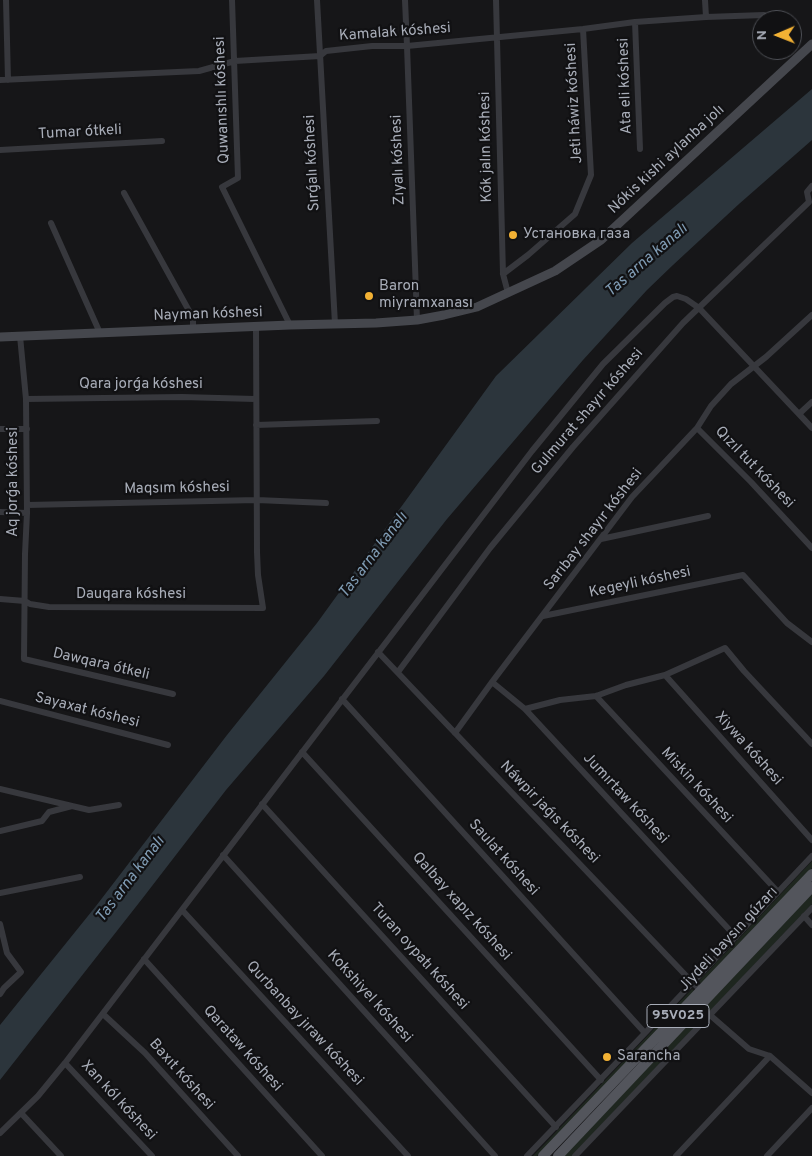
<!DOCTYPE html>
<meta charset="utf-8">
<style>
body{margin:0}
#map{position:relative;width:812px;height:1156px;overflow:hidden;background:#161618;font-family:Overpass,sans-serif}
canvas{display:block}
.north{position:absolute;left:752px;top:10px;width:50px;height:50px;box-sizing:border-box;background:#111113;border:1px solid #4d4f55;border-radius:50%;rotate:269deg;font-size:14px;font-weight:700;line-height:20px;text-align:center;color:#a8adb8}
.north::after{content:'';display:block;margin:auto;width:18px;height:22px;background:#f2b134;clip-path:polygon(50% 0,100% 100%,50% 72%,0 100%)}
</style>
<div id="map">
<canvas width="812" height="1156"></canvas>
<div class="north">N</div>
</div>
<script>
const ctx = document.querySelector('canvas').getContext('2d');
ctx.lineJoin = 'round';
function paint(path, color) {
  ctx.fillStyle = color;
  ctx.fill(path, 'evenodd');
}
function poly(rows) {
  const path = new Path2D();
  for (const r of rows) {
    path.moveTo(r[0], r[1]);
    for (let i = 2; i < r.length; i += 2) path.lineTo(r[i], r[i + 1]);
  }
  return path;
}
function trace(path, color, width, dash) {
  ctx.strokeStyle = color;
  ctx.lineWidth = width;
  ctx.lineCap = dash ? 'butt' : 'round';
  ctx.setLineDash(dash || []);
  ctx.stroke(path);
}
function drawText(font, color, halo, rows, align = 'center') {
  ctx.font = font + ' Overpass,sans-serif';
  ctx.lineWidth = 4.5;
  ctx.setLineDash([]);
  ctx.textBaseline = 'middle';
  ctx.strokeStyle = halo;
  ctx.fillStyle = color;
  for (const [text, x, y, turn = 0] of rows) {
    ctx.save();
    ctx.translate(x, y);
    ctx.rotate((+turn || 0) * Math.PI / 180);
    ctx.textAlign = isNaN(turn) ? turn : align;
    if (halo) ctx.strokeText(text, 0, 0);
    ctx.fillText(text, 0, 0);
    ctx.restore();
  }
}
paint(poly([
 [812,861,812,868,756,926,702,985,699,981],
 [812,894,812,904,572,1156,564,1156],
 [692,989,695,992,537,1156,533,1156]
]), '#1e261f');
paint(poly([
 [812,89,812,140,739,204,673,265,647,290,583,360,447,519,324,676,226,790,142,899,0,1080,0,1025,96,906,227,735,317,623,496,376,632,243]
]), '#2c353c');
trace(poly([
 [6,0,8,80],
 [232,0,238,178,222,187,290,325],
 [317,0,335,324],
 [405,0,407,46,417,320],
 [496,0,503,274,508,293],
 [705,0,706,17],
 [635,22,640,149],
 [0,80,199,71,235,61,320,56,326,51,372,46,407,46,583,29,635,22,706,17,764,15],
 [0,150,162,141],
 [124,193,193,318,193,329],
 [51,223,100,333],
 [503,274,528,255,575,214,591,175,583,29],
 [20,336,26,399,27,513,25,554,24,659,173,694],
 [26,399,182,397,255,399],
 [799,414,812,402],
 [256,425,377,421],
 [697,428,751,482,812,548],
 [0,429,27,429],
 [27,505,257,500,326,503],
 [0,512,27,513],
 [601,539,708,516],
 [0,599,25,601,30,604,49,607,263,608,258,575,257,552,256,326],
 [543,616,743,575,787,623,812,642],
 [378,652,693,983,702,991],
 [398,672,490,548,573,447,683,323,809,202,807,192,812,186],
 [665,675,812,840],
 [492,682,525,709,736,937],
 [596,696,778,892],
 [342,699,645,1033],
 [0,701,168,745],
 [525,709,560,700,596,696,626,685,665,675,725,648,744,671,812,744],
 [455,733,492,682,632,497,697,428,711,406,731,384,766,357,812,315],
 [302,752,601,1080],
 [0,789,72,806],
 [262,804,556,1127],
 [0,831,42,821,49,812,72,806,89,810,119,805],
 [223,855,495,1156],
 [0,893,80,877],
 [182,910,408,1156],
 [804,916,812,925],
 [0,924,7,953,21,972,4,988,0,994],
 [144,959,322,1156],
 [103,1014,145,1053,238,1156],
 [710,1015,749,1049,770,1056,812,1093],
 [65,1063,152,1156],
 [21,1113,61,1156],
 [0,1133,38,1096,65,1063,532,451,603,364,665,303,673,297,677,296,686,299,699,308,812,428],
 [527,1156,645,1033,812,856],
 [575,1156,812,908],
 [676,1156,770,1056],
 [767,1156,812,1108]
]), '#37383d', 6);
trace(poly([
 [0,337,290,325,376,323,417,320,444,315,477,307,555,271,601,240,812,44]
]), '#45474d', 9);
trace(poly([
 [543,1156,812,874],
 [558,1156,812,887]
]), '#53555c', 10);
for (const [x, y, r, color] of [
 [513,235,5,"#f2b134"],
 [369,296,5,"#f2b134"],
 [607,1057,5,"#f2b134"]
]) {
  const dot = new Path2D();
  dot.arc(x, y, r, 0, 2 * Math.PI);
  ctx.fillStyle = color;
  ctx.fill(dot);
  trace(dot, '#111113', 2);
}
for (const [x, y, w] of [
 [678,1016,62]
]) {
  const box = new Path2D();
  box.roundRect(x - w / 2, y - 11.5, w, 23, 4);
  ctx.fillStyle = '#111113';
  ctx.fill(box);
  trace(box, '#a8adb8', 1);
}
drawText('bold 14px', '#a8adb8', null, [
 ["95V025",678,1016]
]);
drawText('15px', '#a8adb8', '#111113', [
 ["Kamalak kóshesi",395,33,-4],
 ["Ata eli kóshesi",626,86,-92],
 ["Quwanıshlı kóshesi",223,100,-92],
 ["Jeti háwiz kóshesi",575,103,-93],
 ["Tumar ótkeli",80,133,-3],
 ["Kók jalın kóshesi",487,147,-91],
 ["Zıyalı kóshesi",399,160,-92],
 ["Nókis kishi aylanba jolı",667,160,-43],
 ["Sırǵalı kóshesi",313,163,-93],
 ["Nayman kóshesi",208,315,-2],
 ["Qara jorǵa kóshesi",141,385],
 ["Gulmurat shayır kóshesi",588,412,-49],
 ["Qızıl tut kóshesi",754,468,46],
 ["Aq jorǵa kóshesi",14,482,-90],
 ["Maqsım kóshesi",177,489,-1],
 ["Sarıbay shayır kóshesi",594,530,-52],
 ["Kegeyli kóshesi",640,583,-12],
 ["Dauqara kóshesi",131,595],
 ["Dawqara ótkeli",101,665,13],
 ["Sayaxat kóshesi",87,711,14],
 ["Xiywa kóshesi",748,749,48],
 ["Miskin kóshesi",696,786,47],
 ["Jumırtaw kóshesi",625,799,47],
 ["Náwpir jaǵıs kóshesi",549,813,46],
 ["Saulat kóshesi",503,858,48],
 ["Qalbay xapız kóshesi",461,907,48],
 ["Jiydeli baysın gúzarı",729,940,-47],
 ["Turan oypatı kóshesi",419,957,48],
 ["Kokshiyel kóshesi",369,997,48],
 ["Qurbanbay jıraw kóshesi",304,1024,47],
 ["Qarataw kóshesi",242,1049,48],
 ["Baxıt kóshesi",181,1075,48],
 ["Xan kól kóshesi",118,1101,47]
]);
drawText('15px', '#a8adb8', '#111113', [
 ["Установка газа",523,235],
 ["Baron",379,287],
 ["miyramxanası",379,304],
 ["Sarancha",617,1057]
], 'left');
drawText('italic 16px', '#7f9bb3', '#111113', [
 ["Tas arna kanalı",647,261,-41],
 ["Tas arna kanalı",374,556,-53],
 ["Tas arna kanalı",131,880,-53]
]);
</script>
